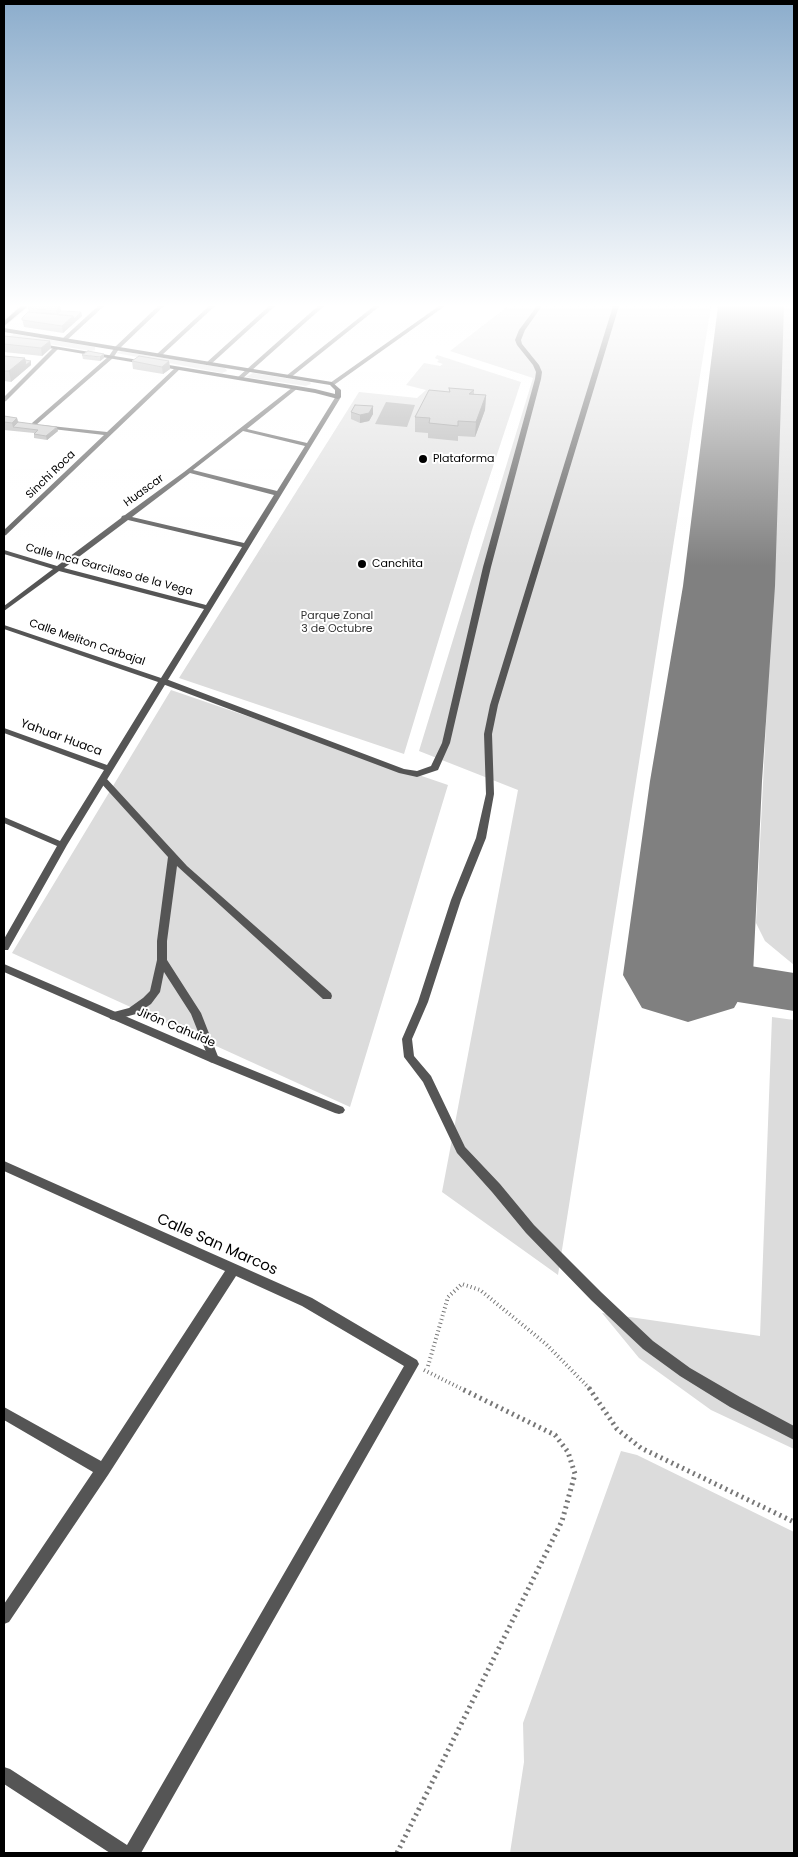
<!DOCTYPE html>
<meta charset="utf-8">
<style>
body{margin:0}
#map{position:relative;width:798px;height:1857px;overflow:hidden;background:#fff;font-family:Poppins,sans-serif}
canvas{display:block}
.frame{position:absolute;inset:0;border:5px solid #000;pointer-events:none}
</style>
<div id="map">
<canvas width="798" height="1857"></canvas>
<div class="frame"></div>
</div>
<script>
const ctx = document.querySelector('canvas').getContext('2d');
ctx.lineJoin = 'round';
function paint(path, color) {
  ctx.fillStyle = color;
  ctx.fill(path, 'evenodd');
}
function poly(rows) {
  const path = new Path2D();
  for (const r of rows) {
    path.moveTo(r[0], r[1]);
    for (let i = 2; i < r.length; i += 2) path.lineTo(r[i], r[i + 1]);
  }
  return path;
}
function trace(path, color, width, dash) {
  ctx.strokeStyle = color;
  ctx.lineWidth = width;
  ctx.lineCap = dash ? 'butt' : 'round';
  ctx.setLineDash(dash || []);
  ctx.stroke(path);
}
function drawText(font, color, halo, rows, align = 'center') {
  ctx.font = font + ' Poppins,sans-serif';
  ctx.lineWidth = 4;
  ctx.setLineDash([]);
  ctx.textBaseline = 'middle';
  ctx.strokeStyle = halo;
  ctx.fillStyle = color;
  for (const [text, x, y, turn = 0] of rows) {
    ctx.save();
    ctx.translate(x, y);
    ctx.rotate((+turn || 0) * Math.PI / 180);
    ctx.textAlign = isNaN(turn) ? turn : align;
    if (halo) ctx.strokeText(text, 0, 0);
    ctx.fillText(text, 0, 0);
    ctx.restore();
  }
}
paint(poly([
 [508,306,711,306,558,1275,442,1192,518,790,419,751,533,378,450,351],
 [783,306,794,306,794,965,765,941,756,923,770,644],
 [14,334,95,347,95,350,91,351,8,337],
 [121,351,225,368,227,371,222,373,116,353],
 [437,355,521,382,472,530,404,754,179,678,359,392,417,398,426,390,406,385,424,363,440,366,443,364,437,362,439,360,435,358],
 [253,373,310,382,311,384,306,386,246,377],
 [171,690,448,785,350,1107,12,953],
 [772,1017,794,1020,794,1449,711,1410,639,1358,602,1313,760,1336],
 [621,1451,637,1455,794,1532,794,1853,510,1853,524,1762,523,1723]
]), '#dcdcdc');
paint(poly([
 [386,402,415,405,407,427,375,424]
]), '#a3a3a3');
paint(poly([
 [688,956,794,973,794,1011,688,994,670,988,662,975,670,962,688,956]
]), '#808080');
paint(poly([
 [718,306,784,306,775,586,762,781,753,975,734,1008,688,1022,642,1008,623,975,650,781,683,586,718,306]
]), '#808080');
const primary = poly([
 [21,306,28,306,4,326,4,321,21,306]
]);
trace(primary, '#dbdbdb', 2);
trace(poly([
 [428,1366,448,1297,462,1284,480,1290,546,1344,590,1389],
 [424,1370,462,1389]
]), '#777', 4, [1, 3]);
trace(poly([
 [589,1388,617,1429,641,1448,794,1522],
 [397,1853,562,1521,575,1474,568,1452,555,1435,460,1388]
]), '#777', 5, [2, 4]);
paint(poly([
 [537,306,542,306,525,330,521,340,522,344,539,365,542,372,541,379,491,567,450,743,438,770,417,777,399,773,160,683,160,679,166,679,404,769,417,771,431,766,442,743,483,567,535,379,536,372,533,365,517,345,515,340,519,330,537,306],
 [613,306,619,306,498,705,492,734,494,794,486,838,461,900,428,1002,412,1039,414,1056,431,1076,465,1147,500,1184,534,1225,601,1292,653,1341,690,1368,740,1397,794,1426,794,1440,730,1407,680,1376,643,1349,591,1300,526,1233,492,1192,457,1153,423,1082,404,1057,402,1039,418,1002,451,900,476,838,486,794,484,734,490,705,613,306],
 [103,777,106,778,187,866,331,993,332,996,331,999,323,999,177,866,167,941,167,960,201,1013,219,1059,218,1062,214,1063,210,1062,191,1014,164,972,160,992,151,1004,136,1014,114,1020,110,1019,109,1016,110,1013,129,1008,143,998,150,991,157,960,157,941,168,857,100,782,99,780,100,778,103,777]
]), '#555');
paint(poly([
 [98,306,104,306,66,341,62,341,62,339,98,306],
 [158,306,164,306,119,349,113,358,36,425,32,425,32,423,109,356,115,347,158,306],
 [209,306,215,306,161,356,157,356,157,354,209,306],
 [269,306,275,306,210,365,206,365,206,363,269,306],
 [318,306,324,306,242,379,238,379,238,377,318,306],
 [374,306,380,306,290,378,286,378,286,376,374,306],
 [439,306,445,306,334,385,330,385,330,383,439,306],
 [54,347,59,348,6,401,4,402,4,397,54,347],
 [176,367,181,368,6,535,4,536,4,530,104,435,44,428,41,426,42,425,107,432,176,367],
 [293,387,298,388,247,429,307,443,336,396,341,397,67,845,8,950,4,950,4,939,57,846,4,823,4,817,60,841,104,770,4,733,4,728,107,765,158,682,4,629,4,625,161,678,204,609,59,571,4,611,4,606,53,569,4,554,4,550,57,566,121,518,122,516,125,515,184,472,293,387],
 [243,431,305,446,277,491,193,470,243,431],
 [190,473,274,495,244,543,132,517,190,473],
 [128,520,242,547,206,605,64,568,128,520],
 [4,964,218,1056,343,1107,345,1110,343,1113,339,1114,335,1113,210,1062,4,972,4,964],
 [4,1161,312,1298,417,1360,419,1364,141,1853,110,1853,4,1784,4,1767,10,1769,127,1845,404,1366,302,1306,236,1276,108,1475,9,1622,4,1624,4,1604,93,1472,4,1420,4,1407,101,1461,225,1271,4,1171,4,1161]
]), '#555');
paint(poly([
 [4,328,332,382,341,390,341,397,338,399,315,393,37,346,34,344,35,343,315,389,335,394,335,390,330,385,4,332,4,328]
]), '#222');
paint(primary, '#000');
paint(poly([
 [60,307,61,311,81,312,82,316,63,333,24,327,22,318,29,312,28,308],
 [4,336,50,341,51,348,42,356,4,352],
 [82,355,104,358,100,361,83,359],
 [4,356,25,360,31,365,11,382,4,381],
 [132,361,169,361,170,369,163,374,133,369],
 [449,388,474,390,474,394,486,395,485,410,475,437,458,436,458,441,428,438,428,433,415,432,415,417,449,392],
 [351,412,373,414,369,421,360,423,351,419],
 [4,416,17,418,18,422,58,431,47,440,34,438,34,433,4,430]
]), '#a9a9a9');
paint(poly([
 [60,307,62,314,57,318,56,311],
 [81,312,82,316,63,333,62,326,73,316],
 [50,341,51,348,42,356,41,348],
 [104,354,104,358,100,361,100,357],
 [25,358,26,365,31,361,31,365,11,382,9,371],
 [169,361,170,369,163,374,162,367],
 [486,395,485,410,475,437,476,422],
 [373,406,373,414,369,421,360,423,360,415],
 [17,418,19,426,13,427,12,423],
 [57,427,58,431,47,440,46,436]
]), '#898989');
const building = poly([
 [30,306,52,306,60,307,56,311,28,308,30,306],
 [61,311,81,312,74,319,73,316,28,312,57,314,61,311],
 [28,312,73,316,62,326,22,320,22,318,28,312],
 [4,336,50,341,41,348,4,344,4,336],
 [88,351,104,354,100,357,82,355,88,351],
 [4,356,25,358,9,371,4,371,4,356],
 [139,356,169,361,162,367,132,361,139,356],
 [25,360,31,361,26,365,25,360],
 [449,388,474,390,469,394,486,395,476,422,458,421,458,426,429,423,430,418,415,417,429,390,450,392,449,388],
 [355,405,373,406,369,413,360,415,351,412,355,405],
 [4,416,17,418,12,423,4,422,4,416],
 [18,422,57,427,46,436,34,434,38,430,13,427,18,422]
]);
paint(building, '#c4c4c4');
trace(building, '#898989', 1);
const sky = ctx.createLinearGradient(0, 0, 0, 566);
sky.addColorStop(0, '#8cadcc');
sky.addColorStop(0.54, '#fff');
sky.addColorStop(1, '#ffffff00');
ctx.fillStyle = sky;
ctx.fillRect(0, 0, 798, 566);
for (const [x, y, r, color] of [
 [423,459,5,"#000"],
 [362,564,5,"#000"]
]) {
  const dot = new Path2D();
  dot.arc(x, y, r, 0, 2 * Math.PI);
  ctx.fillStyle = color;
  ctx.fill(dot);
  trace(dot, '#fff', 2);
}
drawText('11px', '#000', '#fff', [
 ["Plataforma",433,459],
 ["Canchita",372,564]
], 'left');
drawText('11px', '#000', '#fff', [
 ["Sinchi Roca",51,475,-44],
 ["Huascar",144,491,-36],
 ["Calle Inca Garcilaso de la Vega",109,570,15],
 ["Calle Meliton Carbajal",87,643,19]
]);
drawText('11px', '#333', '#fff', [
 ["Parque Zonal",337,616],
 ["3 de Octubre",337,629]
]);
drawText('12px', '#000', '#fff', [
 ["Yahuar Huaca",61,738,20],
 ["Jirón Cahuide",176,1028,23]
]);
drawText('15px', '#000', '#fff', [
 ["Calle San Marcos",217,1245,24]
]);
</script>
